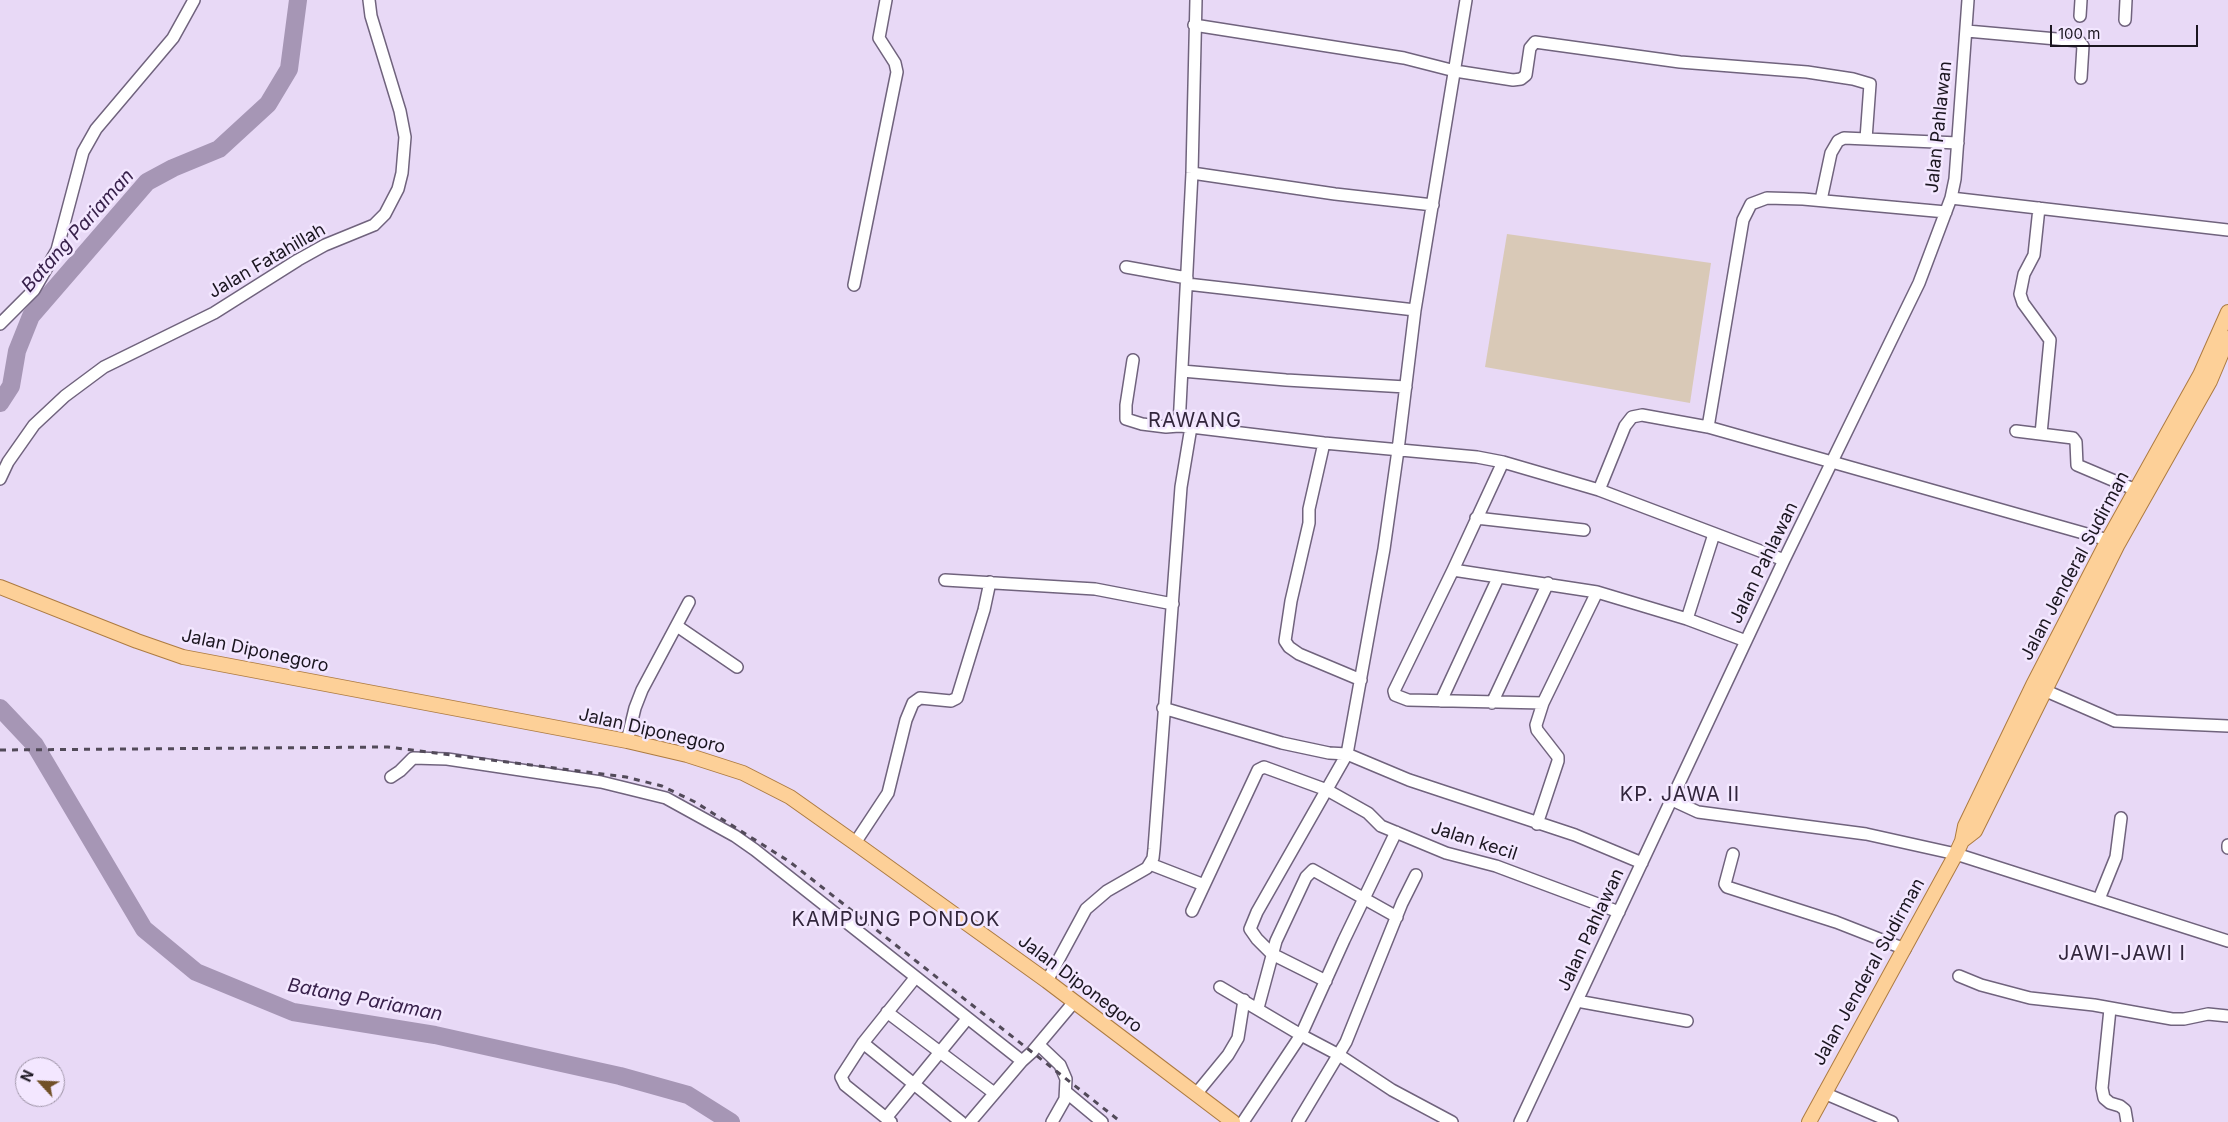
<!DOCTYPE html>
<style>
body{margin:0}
#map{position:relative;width:2228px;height:1122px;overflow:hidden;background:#e8d9f6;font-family:Inter,sans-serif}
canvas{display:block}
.north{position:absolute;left:15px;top:1057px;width:50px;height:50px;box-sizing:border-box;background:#f3e7ff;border:1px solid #9d93a6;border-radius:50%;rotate:295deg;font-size:14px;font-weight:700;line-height:20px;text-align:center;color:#1b1620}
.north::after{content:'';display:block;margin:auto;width:18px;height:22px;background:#715027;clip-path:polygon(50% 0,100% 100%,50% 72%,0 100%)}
.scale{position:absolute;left:2050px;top:25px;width:148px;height:22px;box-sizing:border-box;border:2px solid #1b1620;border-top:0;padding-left:6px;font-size:15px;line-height:18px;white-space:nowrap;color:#1b1620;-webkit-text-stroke:4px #f3e7ff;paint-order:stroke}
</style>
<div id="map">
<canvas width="2228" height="1122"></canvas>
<div class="north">N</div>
<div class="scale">100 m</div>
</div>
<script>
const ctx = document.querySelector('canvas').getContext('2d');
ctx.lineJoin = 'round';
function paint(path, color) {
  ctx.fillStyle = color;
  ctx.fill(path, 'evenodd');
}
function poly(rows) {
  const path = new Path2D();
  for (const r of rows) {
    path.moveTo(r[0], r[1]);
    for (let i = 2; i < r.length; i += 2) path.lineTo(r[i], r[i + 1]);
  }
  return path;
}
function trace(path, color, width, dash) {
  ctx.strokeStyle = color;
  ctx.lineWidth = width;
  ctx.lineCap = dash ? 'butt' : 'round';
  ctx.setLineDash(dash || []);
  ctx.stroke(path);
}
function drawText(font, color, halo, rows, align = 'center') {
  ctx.font = font + ' Inter,sans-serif';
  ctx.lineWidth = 5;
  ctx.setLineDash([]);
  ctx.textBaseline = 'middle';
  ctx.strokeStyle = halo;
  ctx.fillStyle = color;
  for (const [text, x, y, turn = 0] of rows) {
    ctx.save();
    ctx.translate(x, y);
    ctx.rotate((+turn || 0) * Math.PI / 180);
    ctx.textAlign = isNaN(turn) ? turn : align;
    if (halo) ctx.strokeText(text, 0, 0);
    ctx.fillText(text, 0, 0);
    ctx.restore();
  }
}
paint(poly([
 [1507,234,1711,263,1690,403,1485,367]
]), '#d9c9b7');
trace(poly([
 [0,403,11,386,17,351,31,316,147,182,173,168,219,149,268,104,289,69,298,0],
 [0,708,35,745,144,929,196,972,293,1012,435,1035,620,1076,688,1095,731,1122]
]), '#a696b5', 18);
const minor = poly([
 [1466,0,1415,310,1398,450,1384,549,1347,754,1409,780,1575,835,1642,863],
 [2080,16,2081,0],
 [2125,20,2126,0],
 [1194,25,1404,58,1455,71,1513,80,1521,79,1526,75,1530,48,1535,42,1680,62,1807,72,1853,79,1870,84,1866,139],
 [1967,31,2079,41,2083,46,2081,78],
 [1192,173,1335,194,1433,205],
 [1951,198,2228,230],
 [1821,200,1831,153,1838,141,1844,138,1958,143],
 [2039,208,2034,255,2024,274,2020,294,2023,303,2050,340,2041,434],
 [1126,267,1187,278],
 [1187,284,1415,310],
 [854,285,897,72,895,63,879,38,886,0],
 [0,324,34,290,57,250,83,152,96,129,173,38,194,0],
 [1133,360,1126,405,1126,419,1142,424,1166,427,1179,426],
 [1182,371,1286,380,1406,387],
 [1191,427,1324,443,1477,457,1503,462,1599,490,1784,560],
 [1708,427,1743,220,1751,204,1767,198,1803,199,1946,212],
 [2016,431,2073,438,2076,442,2077,465,2136,490],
 [1324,443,1309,509,1309,523,1291,601,1285,641,1289,647,1299,654,1361,680],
 [0,479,8,462,34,425,65,396,104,367,214,313,298,260,325,245,374,225,385,214,398,189,402,173,405,137,400,111,371,16,369,0],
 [1599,490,1625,426,1632,417,1642,415,1708,427,2108,540],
 [1476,518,1584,530],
 [1453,570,1597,592,1543,703,1408,700,1395,695,1394,691,1453,570,1503,462],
 [945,580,1095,589,1173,604],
 [1597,592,1687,619,1714,534],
 [1687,619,1746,641],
 [677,626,737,667],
 [2037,687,2115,721,2228,726],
 [1441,701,1498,578],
 [1492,703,1548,583],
 [1163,708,1282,743,1329,753,1347,754,1257,912,1250,929,1257,939,1272,954,1326,981],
 [627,741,635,708,642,690,689,602],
 [391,777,400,771,413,758,447,759,601,782,666,798,735,836,755,850,1022,1061,1032,1052,1074,1002],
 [1672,800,1698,812,1866,834,1956,854,2228,941],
 [1537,824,1558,761,1558,757,1537,730,1536,725,1543,703],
 [855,843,888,793,906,720,913,703,920,698,951,701,957,698,984,610,990,582],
 [2228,845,2228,848],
 [1733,854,1725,884,1727,887,1836,922,1905,949],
 [1150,864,1204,885],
 [2099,899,2116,857,2121,818],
 [1192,911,1258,770,1264,767,1327,790,1368,813,1381,826,1446,853,1496,866,1619,912],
 [1959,976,1981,985,2030,998,2094,1005,2172,1019,2184,1019,2208,1014,2228,1016],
 [1047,981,1086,909,1107,891,1147,868,1153,858,1154,849,1181,487,1191,427,1179,426,1192,173,1196,0],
 [1220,987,1301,1035,1339,1055,1392,1090,1452,1122],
 [1577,1001,1687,1021],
 [1258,1008,1276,941,1306,877,1313,870,1397,917],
 [2110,1009,2102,1088,2104,1098,2110,1103,2120,1106,2125,1110,2127,1122],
 [887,1012,994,1093],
 [863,1043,961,1122],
 [1039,1045,1060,1065,1066,1079,1065,1099,1052,1122],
 [1066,1092,1102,1122],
 [1824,1093,1892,1122],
 [1196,1094,1228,1055,1238,1038,1244,1000],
 [886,1118,967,1019],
 [891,1122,845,1085,841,1077,863,1043,915,978],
 [970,1122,1022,1061],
 [1243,1122,1301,1035,1344,940,1396,832],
 [1298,1122,1346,1042,1402,903,1416,875],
 [1520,1122,1784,560,1919,283,1951,198,1955,179,1968,0]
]);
const major = poly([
 [0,587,137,641,183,657,627,741,687,755,743,773,790,797,855,843,1047,981,1233,1122],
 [1962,841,1975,831,2118,544,2210,381,2228,338],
 [1809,1122,1956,854,1962,841,1965,826,2033,685,2108,540,2200,375,2228,312]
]);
trace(minor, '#70637d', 14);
trace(major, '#ad7b41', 16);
trace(minor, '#fff', 11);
trace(major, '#fdd098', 14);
trace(poly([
 [0,750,388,747,626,777,662,786,695,802,790,862,1121,1122]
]), '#524a59', 3, [6, 6]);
drawText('18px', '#1b1620', '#f3e7ff', [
 ["Jalan Pahlawan",1939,127,-84],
 ["Jalan Fatahillah",267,261,-30],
 ["Jalan Pahlawan",1764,563,-64],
 ["Jalan Jenderal Sudirman",2075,566,-62],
 ["Jalan Diponegoro",255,651,12],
 ["Jalan Diponegoro",652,731,13],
 ["Jalan kecil",1474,841,18],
 ["Jalan Pahlawan",1591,930,-65],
 ["Jalan Jenderal Sudirman",1869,972,-61],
 ["Jalan Diponegoro",1080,984,37]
]);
drawText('italic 19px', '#38214b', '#f3e7ff', [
 ["Batang Pariaman",78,231,-48],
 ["Batang Pariaman",365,1000,11]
]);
ctx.letterSpacing = '1px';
drawText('20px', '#32263c', '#f3e7ff', [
 ["RAWANG",1195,421],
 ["KP. JAWA II",1680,795],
 ["KAMPUNG PONDOK",896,920],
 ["JAWI-JAWI I",2122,954]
]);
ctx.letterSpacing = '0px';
</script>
